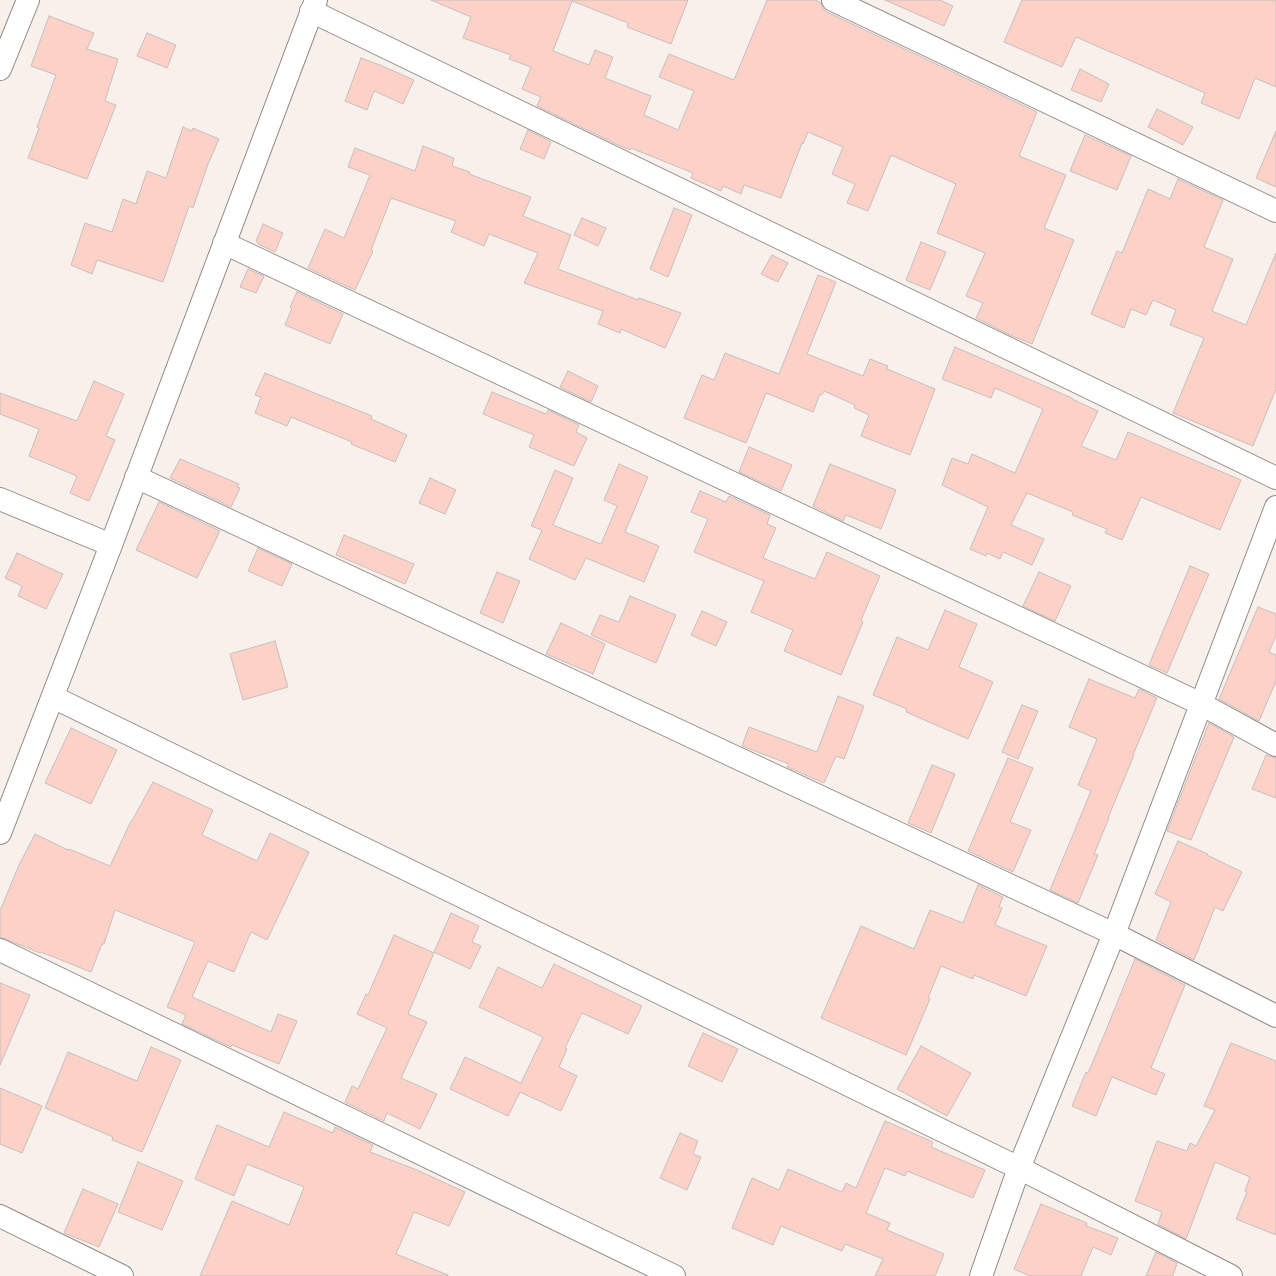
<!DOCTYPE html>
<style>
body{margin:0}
canvas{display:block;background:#f8f1eb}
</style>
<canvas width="1276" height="1276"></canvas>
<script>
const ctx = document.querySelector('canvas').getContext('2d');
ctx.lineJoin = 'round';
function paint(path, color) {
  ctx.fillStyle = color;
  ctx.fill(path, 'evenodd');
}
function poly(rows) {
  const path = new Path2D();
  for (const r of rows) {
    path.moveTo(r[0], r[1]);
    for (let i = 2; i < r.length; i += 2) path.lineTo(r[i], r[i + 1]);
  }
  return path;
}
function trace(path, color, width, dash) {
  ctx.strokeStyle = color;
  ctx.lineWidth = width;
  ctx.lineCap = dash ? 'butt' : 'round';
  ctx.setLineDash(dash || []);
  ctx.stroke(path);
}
const building = poly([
 [431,0,688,0,671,44,627,27,628,23,572,1,553,51,589,65,595,50,613,57,605,78,651,96,644,115,678,130,694,91,659,77,669,54,734,80,767,0,815,0,820,2,823,8,827,12,1037,112,1019,156,1066,175,1044,228,1074,240,1032,344,1008,334,976,318,983,303,966,296,985,253,937,233,956,184,891,155,868,211,847,203,855,184,832,174,843,147,808,132,803,144,802,143,781,198,744,185,741,194,723,186,721,191,691,178,693,173,631,148,630,150,616,144,537,106,541,97,522,89,531,67,509,59,511,55,463,38,471,17,431,0],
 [885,0,940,0,953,6,944,26,885,0],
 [1022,0,1276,0,1276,87,1255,78,1239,119,1201,103,1205,93,1076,37,1062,67,1004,42,1022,0],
 [49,16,94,33,87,49,118,59,105,101,116,105,87,179,28,158,39,128,37,127,56,75,31,66,49,16],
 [147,33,176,45,167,68,137,56,147,33],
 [361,58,380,65,414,80,403,104,374,91,367,110,345,101,361,58],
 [1080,69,1109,84,1101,102,1071,90,1080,69],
 [1157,109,1193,127,1183,145,1148,127,1157,109],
 [183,127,192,131,193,128,219,139,208,164,193,208,189,206,163,282,97,260,92,274,71,265,85,223,112,232,123,199,136,204,147,171,166,178,183,127],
 [528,130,551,142,544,159,520,149,528,130],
 [1276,131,1276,187,1256,178,1276,131],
 [1085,135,1131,156,1117,190,1070,171,1085,135],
 [423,146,454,158,452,166,470,172,469,174,531,197,523,216,571,235,558,269,638,300,639,298,681,313,665,348,621,329,620,333,598,324,603,311,524,283,538,253,489,234,484,246,451,232,456,221,391,198,371,250,373,251,355,290,308,268,325,229,344,238,370,175,348,167,355,148,415,171,423,146],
 [1178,179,1223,200,1204,247,1233,259,1212,311,1246,325,1276,253,1276,389,1253,446,1173,413,1204,338,1170,325,1176,310,1153,300,1146,315,1131,309,1124,328,1091,314,1117,251,1122,253,1148,189,1170,199,1178,179],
 [674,208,692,215,668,277,650,269,674,208],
 [582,218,606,228,598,246,574,235,582,218],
 [263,224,283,233,275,252,258,244,258,243,256,241,263,224],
 [921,242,946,252,930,290,906,280,921,242],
 [772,255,788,263,778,282,761,274,772,255],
 [248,269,264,276,256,293,240,287,248,269],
 [818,275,836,282,807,354,863,376,870,359,888,366,887,369,935,389,910,455,861,436,869,415,854,408,855,405,824,391,822,395,820,394,813,412,766,393,746,443,684,418,702,375,714,380,725,353,779,374,818,275],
 [297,292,343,314,330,344,285,325,292,308,290,307,297,292],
 [955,347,1072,398,1072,399,1098,411,1081,446,1116,460,1128,432,1241,480,1220,530,1141,497,1122,540,1105,533,1107,529,1072,515,1073,512,1027,493,1011,525,1044,539,1032,565,1003,552,1000,559,987,553,986,556,970,549,988,507,942,485,952,458,968,464,972,454,1015,473,1043,409,995,388,991,398,942,379,955,347],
 [568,371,598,386,591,402,560,387,568,371],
 [265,373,372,416,371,419,407,435,395,462,351,444,352,442,291,417,287,426,255,413,261,397,255,395,265,373],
 [94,381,124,394,106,436,115,440,89,501,70,493,77,476,29,456,39,429,0,414,0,393,77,421,94,381],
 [492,392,546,414,548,410,579,425,576,432,587,438,574,466,529,447,534,435,483,414,492,392],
 [749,447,792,465,781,491,739,472,749,447],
 [180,459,239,484,237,487,240,488,231,507,170,478,180,459],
 [619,464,648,477,625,532,659,546,644,582,586,558,575,580,529,559,542,530,531,526,555,470,573,478,553,525,601,544,617,506,604,500,619,464],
 [830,464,896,490,881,529,846,515,843,521,813,506,830,464],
 [430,478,456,490,445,514,419,503,430,478],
 [700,491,726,502,729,496,770,515,767,524,776,528,763,558,815,579,827,552,880,576,861,620,863,622,841,675,784,651,793,630,751,612,764,581,694,552,708,519,691,512,700,491],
 [159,502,220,531,197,578,136,550,159,502],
 [344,535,414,564,405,584,336,555,344,535],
 [258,548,292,564,282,586,248,571,258,548],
 [17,553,63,574,46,609,18,596,22,586,5,578,17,553],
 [1190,566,1209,574,1167,673,1149,665,1190,566],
 [497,572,520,581,503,623,480,613,497,572],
 [1039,572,1071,586,1055,621,1023,606,1039,572],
 [630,596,676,615,656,663,591,635,600,615,619,622,630,596],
 [1258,607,1276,614,1276,636,1269,652,1276,655,1276,681,1259,721,1219,699,1258,607],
 [945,610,977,624,959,667,993,682,968,739,906,712,907,709,873,695,897,637,928,650,945,610],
 [702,611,727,622,716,646,691,635,702,611],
 [561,623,605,644,593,674,546,654,561,623],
 [275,641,288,687,243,700,230,654,275,641],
 [1089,679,1135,698,1139,689,1157,698,1133,755,1134,755,1108,818,1109,818,1094,854,1098,855,1078,903,1050,890,1091,791,1078,785,1097,739,1069,727,1089,679],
 [838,696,864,706,844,759,836,756,824,783,787,767,789,764,742,746,749,727,817,752,838,696],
 [1022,705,1038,711,1018,759,1002,752,1022,705],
 [1209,723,1234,737,1191,840,1167,831,1209,723],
 [71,728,117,750,91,804,45,783,71,728],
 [1266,755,1276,758,1276,798,1252,789,1266,755],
 [1008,758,1033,768,1010,822,1031,830,1013,872,968,851,1008,758],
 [932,765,955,774,931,833,908,823,932,765],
 [153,782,213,810,202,835,257,861,270,833,309,852,267,940,251,932,234,972,208,961,192,997,271,1032,278,1014,297,1021,279,1064,232,1045,231,1047,182,1024,186,1015,167,1007,195,942,115,910,104,944,102,944,91,972,41,952,40,953,0,937,0,911,19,865,35,834,68,850,69,849,110,866,131,821,132,821,153,782],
 [1178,841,1208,854,1207,855,1242,872,1223,911,1215,907,1194,960,1156,940,1171,902,1155,894,1178,841],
 [978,885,1003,897,999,907,1002,908,995,925,1047,946,1026,996,974,975,973,979,941,966,928,998,930,999,906,1055,821,1018,861,926,914,949,930,910,963,923,978,885],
 [451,913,479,926,472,942,481,946,470,969,434,952,451,913],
 [394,935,434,953,408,1014,427,1022,401,1078,437,1094,420,1129,387,1113,384,1121,345,1102,352,1086,358,1089,387,1028,357,1014,366,994,368,995,394,935],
 [1135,959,1185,985,1151,1068,1165,1074,1156,1095,1112,1077,1096,1116,1072,1106,1086,1072,1088,1073,1097,1052,1135,959],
 [554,964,642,1006,628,1034,582,1013,565,1048,567,1049,559,1067,577,1076,561,1111,520,1092,508,1116,450,1089,465,1057,521,1083,543,1037,479,1007,498,967,542,988,554,964],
 [0,983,30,995,0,1065,0,983],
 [703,1033,738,1049,722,1082,688,1066,703,1033],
 [1231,1043,1276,1061,1276,1235,1236,1219,1247,1192,1245,1191,1250,1177,1215,1162,1186,1239,1158,1224,1162,1212,1135,1201,1157,1141,1187,1151,1190,1143,1196,1146,1215,1110,1204,1106,1231,1043],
 [921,1046,971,1073,947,1116,897,1089,921,1046],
 [151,1047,181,1060,142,1152,112,1140,113,1137,45,1108,68,1052,137,1081,151,1047],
 [0,1088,42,1106,22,1153,0,1144,0,1088],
 [284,1112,333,1133,335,1127,373,1145,370,1152,417,1170,465,1192,449,1226,414,1212,396,1254,448,1275,448,1276,200,1276,232,1201,289,1225,304,1187,247,1164,234,1196,195,1179,217,1125,269,1147,284,1112],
 [885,1121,933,1142,931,1147,985,1170,973,1198,907,1171,905,1176,885,1168,866,1213,890,1223,887,1230,944,1254,935,1276,875,1276,883,1259,845,1244,842,1251,781,1226,773,1245,732,1228,752,1178,779,1190,788,1169,842,1192,846,1183,856,1188,885,1121],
 [680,1133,698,1141,693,1154,701,1157,687,1190,660,1178,680,1133],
 [138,1162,183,1181,162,1230,118,1212,138,1162],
 [83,1189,118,1204,99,1247,64,1233,83,1189],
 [1041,1204,1087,1223,1086,1226,1118,1238,1111,1255,1093,1247,1081,1276,1030,1276,1014,1269,1041,1204],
 [1156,1252,1177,1263,1173,1276,1146,1276,1156,1252]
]);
paint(building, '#fbd1c8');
trace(building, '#c8bebc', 1);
const minor = poly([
 [833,0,1276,211],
 [311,11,1276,478],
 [0,69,28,0],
 [224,243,1201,704,1276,745],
 [136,477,1114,934,1276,1016],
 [0,499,111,545],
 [53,697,1019,1168,1231,1276],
 [0,833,111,545,316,0],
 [0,950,674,1276],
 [0,1216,122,1276],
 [981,1276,1019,1168,1114,934,1276,507]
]);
trace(minor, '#918a85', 24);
trace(minor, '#fff', 22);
</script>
